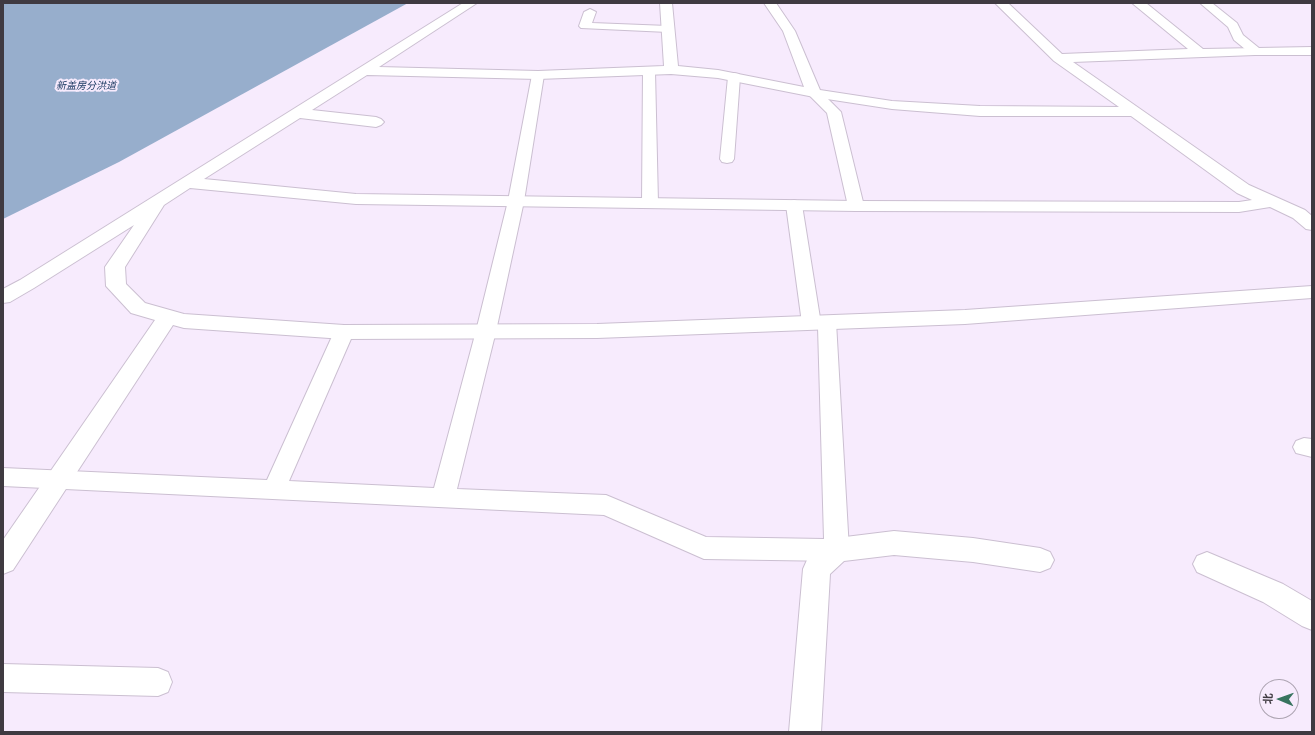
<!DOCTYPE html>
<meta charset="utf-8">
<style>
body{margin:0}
#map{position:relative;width:1315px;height:735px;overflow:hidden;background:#f7ebfd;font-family:"Crimson Pro","Noto Sans SC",serif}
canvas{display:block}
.frame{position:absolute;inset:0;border:4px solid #3f3a41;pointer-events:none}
.north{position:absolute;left:1259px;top:679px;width:40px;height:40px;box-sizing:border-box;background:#f7ebfd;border:1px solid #ada4b2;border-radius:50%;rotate:272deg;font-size:11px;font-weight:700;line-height:16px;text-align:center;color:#3f3a41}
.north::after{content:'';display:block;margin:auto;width:14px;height:18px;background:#38745f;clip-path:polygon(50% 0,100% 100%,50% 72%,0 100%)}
</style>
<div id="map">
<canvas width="1315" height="735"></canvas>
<div class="frame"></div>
<div class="north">北</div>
</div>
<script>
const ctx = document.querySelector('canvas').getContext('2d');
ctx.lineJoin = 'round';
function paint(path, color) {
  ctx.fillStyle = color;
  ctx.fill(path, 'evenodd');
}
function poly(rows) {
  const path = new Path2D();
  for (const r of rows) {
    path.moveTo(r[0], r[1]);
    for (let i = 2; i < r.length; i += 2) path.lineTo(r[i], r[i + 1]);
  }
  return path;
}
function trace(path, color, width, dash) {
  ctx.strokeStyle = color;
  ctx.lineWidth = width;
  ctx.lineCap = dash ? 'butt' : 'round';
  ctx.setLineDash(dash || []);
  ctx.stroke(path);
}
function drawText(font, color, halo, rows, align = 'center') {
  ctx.font = font + ' "Crimson Pro","Noto Sans SC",serif';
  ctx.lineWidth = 4;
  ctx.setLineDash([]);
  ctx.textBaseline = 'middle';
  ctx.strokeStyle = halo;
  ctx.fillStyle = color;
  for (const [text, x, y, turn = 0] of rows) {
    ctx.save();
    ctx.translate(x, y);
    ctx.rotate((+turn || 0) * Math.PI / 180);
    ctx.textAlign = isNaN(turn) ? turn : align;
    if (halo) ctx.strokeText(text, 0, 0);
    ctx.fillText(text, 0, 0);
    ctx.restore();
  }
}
paint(poly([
 [3,3,408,3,119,162,3,219]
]), '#97aecc');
const service = poly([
 [1200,3,1212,3,1237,23,1243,35,1259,48,1261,51,1259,54,1251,54,1234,40,1228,27,1200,3],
 [590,9,596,12,592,23,668,26,672,27,674,29,672,31,668,32,581,28,579,26,584,12,590,9],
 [649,67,653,68,655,71,658,203,656,206,650,208,644,206,642,203,643,71,645,68,649,67],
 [538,71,543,72,544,75,524,201,496,331,457,489,606,495,706,537,824,539,818,327,811,329,804,327,802,323,786,205,788,202,794,200,800,202,802,205,820,318,827,316,834,318,836,322,849,550,846,558,837,561,704,559,604,515,3,486,3,468,267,480,334,332,337,327,344,326,351,327,354,332,289,481,434,488,476,331,508,201,532,75,533,72,538,71],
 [734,73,739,74,740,77,734,159,732,162,727,163,722,162,720,159,728,77,729,74,734,73],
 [814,89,819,90,841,112,864,206,862,209,856,211,850,209,848,206,827,113,807,93,809,90,814,89],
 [1304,438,1312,439,1312,457,1296,453,1293,447,1296,441,1304,438],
 [3,664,158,668,168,672,172,682,168,692,158,696,3,692,3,664]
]);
const minor = poly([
 [463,3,477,3,379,67,538,71,664,66,660,3,672,3,678,66,718,70,804,87,783,31,764,3,776,3,795,31,820,90,892,101,980,106,1119,107,1054,61,995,3,1008,3,1062,54,1188,49,1132,3,1146,3,1203,49,1312,47,1312,55,1255,55,1073,62,1249,185,1305,210,1312,216,1312,230,1306,229,1293,218,1270,207,1239,212,856,211,356,204,190,188,164,205,125,267,126,284,145,303,184,314,344,325,597,324,965,310,1312,286,1312,298,965,324,597,338,344,339,184,328,173,325,13,570,3,574,3,540,155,320,131,313,106,286,105,267,134,225,34,288,10,302,3,303,3,289,20,280,463,3],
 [671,74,718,78,814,97,892,109,980,116,1131,116,1237,193,1252,200,1239,202,856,201,356,194,204,179,300,118,376,127,381,125,384,122,381,119,376,117,312,110,367,75,538,79,671,74],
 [894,531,973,538,1040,548,1050,552,1054,560,1050,568,1040,572,973,562,894,555,844,561,830,574,821,732,789,732,803,569,807,560,827,542,837,538,894,531],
 [1207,552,1283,584,1312,601,1312,630,1302,626,1263,602,1197,572,1193,564,1197,556,1207,552]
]);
trace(service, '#cbbfd1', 2);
trace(minor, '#cbbfd1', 2);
paint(service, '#fff');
paint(minor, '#fff');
drawText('italic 10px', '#1a3961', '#f7ebfd', [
 ["新盖房分洪道",86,86]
]);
</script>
